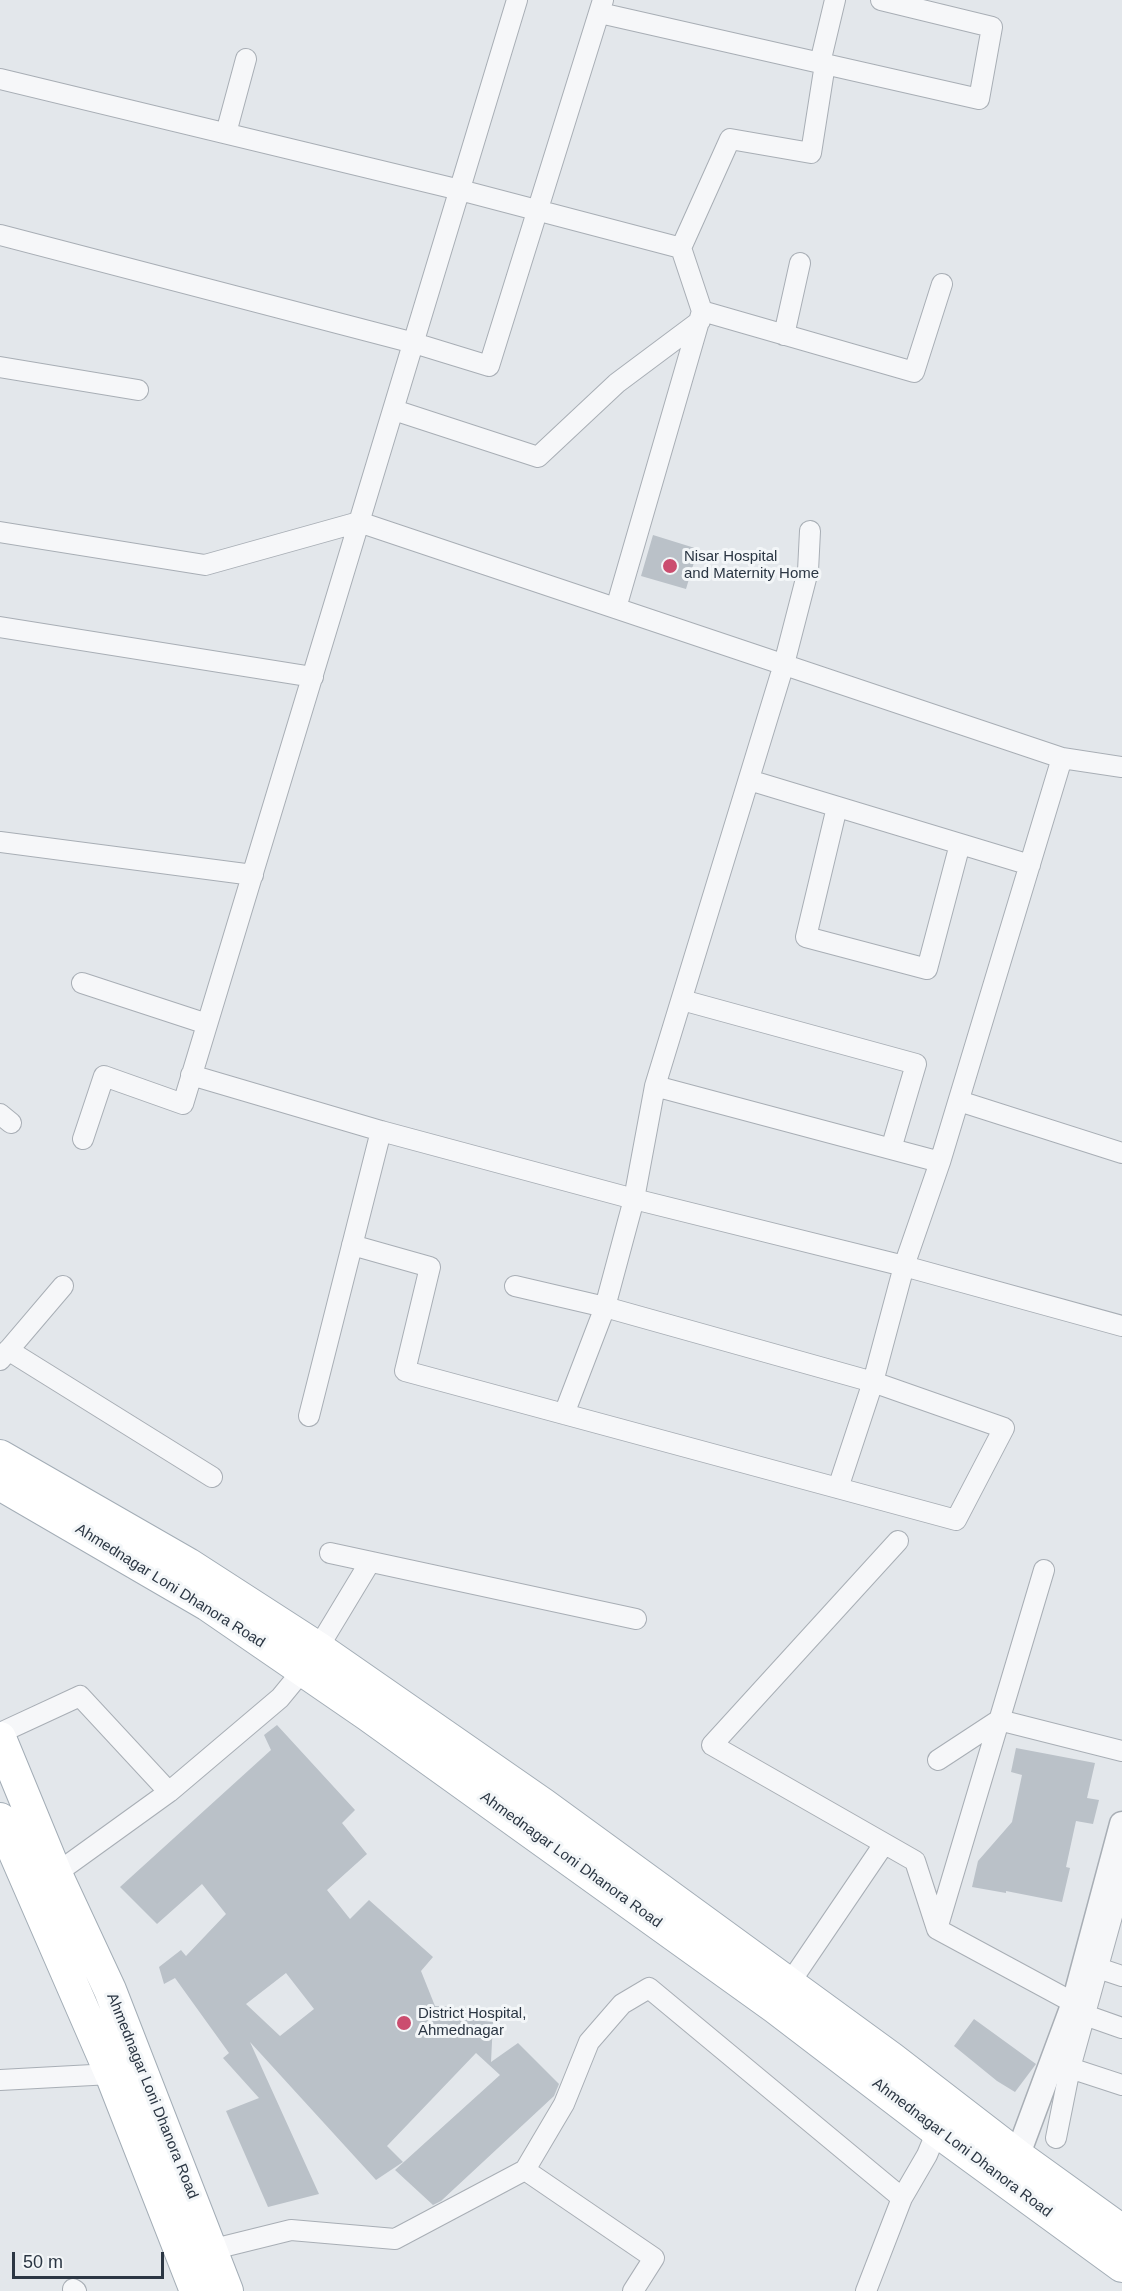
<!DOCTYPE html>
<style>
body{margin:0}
#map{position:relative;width:1122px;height:2291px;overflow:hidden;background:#e3e7eb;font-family:Helvetica,sans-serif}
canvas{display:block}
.scale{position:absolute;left:12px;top:2252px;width:152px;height:27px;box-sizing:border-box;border:3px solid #2b3643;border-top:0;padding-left:8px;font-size:18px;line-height:21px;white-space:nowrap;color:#2b3643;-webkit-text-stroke:4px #f3f6f8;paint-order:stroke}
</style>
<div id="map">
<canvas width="1122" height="2291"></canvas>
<div class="scale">50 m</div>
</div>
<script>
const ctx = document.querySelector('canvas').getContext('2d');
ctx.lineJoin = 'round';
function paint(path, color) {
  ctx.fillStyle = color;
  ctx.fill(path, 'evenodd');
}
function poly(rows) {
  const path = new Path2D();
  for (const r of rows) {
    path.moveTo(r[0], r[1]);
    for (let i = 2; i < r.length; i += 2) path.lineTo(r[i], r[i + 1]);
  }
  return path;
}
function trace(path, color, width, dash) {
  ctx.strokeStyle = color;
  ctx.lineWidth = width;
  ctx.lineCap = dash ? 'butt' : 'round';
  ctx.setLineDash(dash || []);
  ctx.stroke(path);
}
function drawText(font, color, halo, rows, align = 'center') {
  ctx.font = font + ' Helvetica,sans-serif';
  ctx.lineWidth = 6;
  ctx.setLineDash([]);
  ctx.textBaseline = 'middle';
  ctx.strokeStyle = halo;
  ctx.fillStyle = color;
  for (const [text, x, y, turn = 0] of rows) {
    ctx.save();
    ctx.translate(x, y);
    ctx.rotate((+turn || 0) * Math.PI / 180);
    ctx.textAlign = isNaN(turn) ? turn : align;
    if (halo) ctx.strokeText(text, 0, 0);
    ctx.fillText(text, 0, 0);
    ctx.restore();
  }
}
paint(poly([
 [653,535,698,549,686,589,641,576],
 [277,1725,355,1810,342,1823,367,1854,327,1890,350,1919,369,1900,433,1957,421,1971,435,2006,477,2008,475,2020,493,2022,491,2062,518,2043,559,2084,554,2096,441,2201,433,2205,395,2170,500,2075,476,2053,387,2146,403,2162,376,2180,250,2042,319,2194,268,2207,226,2111,259,2098,223,2058,229,2053,175,1978,164,1984,159,1967,181,1950,186,1956,226,1914,202,1884,157,1924,120,1887,271,1750,264,1735],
 [286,1973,314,2009,280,2036,246,2004],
 [1016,1748,1095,1763,1087,1798,1099,1800,1093,1824,1076,1821,1066,1867,1070,1868,1062,1902,1006,1891,1006,1893,972,1887,978,1861,1012,1822,1022,1775,1011,1772],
 [974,2019,1036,2064,1015,2092,997,2081,954,2046]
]), '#bac1c8');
const minor = poly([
 [600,13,979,99,992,27,881,0],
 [820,63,835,0],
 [0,79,460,190,681,248,702,311],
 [226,133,246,59],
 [0,235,414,343,489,366,603,0],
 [681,248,730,139,811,153,825,64],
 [784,335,800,263],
 [0,367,138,390],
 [394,410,538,457,617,383,700,321],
 [0,532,205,565,359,522,1062,758,1122,767],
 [616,608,702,311,914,372,942,284],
 [0,627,313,677],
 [749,780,1030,865],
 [837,807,806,937,927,969,960,844],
 [0,842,253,875],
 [82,983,207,1024],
 [682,1000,916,1064,891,1149],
 [191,1075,381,1131,634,1199,904,1266,1122,1326],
 [655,1086,940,1162],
 [959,1101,1122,1153],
 [0,1114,11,1123],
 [83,1139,104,1076,183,1104,517,0],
 [352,1245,430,1267,405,1371,956,1520,1004,1428,873,1382,605,1307,515,1286],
 [8,1350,212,1477],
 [0,1360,63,1286],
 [564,1414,605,1307,634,1199,655,1086,784,664,808,571,810,531],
 [309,1416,381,1131],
 [838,1488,873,1382,904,1266,940,1162,1062,758],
 [898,1541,712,1745,915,1861,937,1929],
 [330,1553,636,1619],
 [1044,1570,937,1929,1074,2003],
 [318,1648,370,1562],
 [0,1733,80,1696,169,1792],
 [938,1760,999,1720,1122,1751],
 [47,1880,169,1792,280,1698,303,1670],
 [1098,1968,1122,1976],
 [789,1984,884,1844],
 [1085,2015,1122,2028],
 [1070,2068,1122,2085],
 [0,2080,111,2074],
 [1056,2138,1070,2068,1122,1880],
 [525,2170,654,2258,633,2291],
 [202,2252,291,2230,395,2239,525,2170,564,2104,589,2042,622,2004,649,1988,902,2198],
 [73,2289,76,2291],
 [866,2291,902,2198,927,2155,937,2131]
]);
const tertiary = poly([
 [1012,2170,1074,2003,1122,1824]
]);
const primary = poly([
 [0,1456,188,1564,318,1648,544,1805,891,2058,1018,2156,1122,2231],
 [0,1484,208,1605,368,1715,776,2008,937,2131,1122,2266],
 [0,1738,56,1874,110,1990,227,2291],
 [0,1819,111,2074,196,2291]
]);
trace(minor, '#a8aeb5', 22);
trace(tertiary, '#a8aeb5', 27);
trace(primary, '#a3adb6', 34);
trace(minor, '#f6f7f9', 20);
trace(tertiary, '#f6f7f9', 24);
trace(primary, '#fff', 32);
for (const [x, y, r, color] of [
 [670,566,8,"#cb4d6f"],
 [404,2023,8,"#cb4d6f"]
]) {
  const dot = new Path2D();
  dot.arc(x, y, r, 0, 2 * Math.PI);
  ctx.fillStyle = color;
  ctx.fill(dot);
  trace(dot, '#f3f6f8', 2);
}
drawText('15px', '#2b3643', '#f3f6f8', [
 ["Nisar Hospital",684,557],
 ["and Maternity Home",684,574],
 ["District Hospital,",418,2014],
 ["Ahmednagar",418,2031]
], 'left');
drawText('15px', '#2b3643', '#f3f6f8', [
 ["Ahmednagar Loni Dhanora Road",170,1586,32],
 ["Ahmednagar Loni Dhanora Road",571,1860,36],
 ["Ahmednagar Loni Dhanora Road",152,2096,68],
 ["Ahmednagar Loni Dhanora Road",962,2148,37]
]);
</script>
